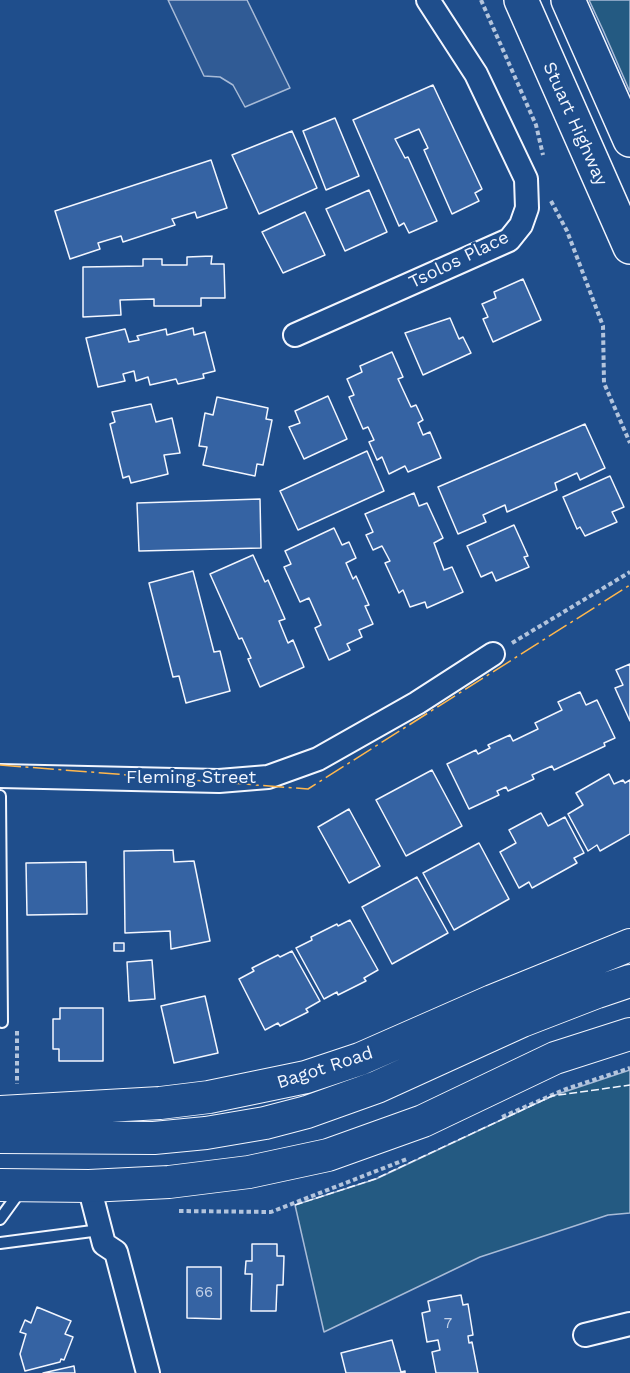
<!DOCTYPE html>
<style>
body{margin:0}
canvas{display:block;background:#1f4e8c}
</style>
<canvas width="630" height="1373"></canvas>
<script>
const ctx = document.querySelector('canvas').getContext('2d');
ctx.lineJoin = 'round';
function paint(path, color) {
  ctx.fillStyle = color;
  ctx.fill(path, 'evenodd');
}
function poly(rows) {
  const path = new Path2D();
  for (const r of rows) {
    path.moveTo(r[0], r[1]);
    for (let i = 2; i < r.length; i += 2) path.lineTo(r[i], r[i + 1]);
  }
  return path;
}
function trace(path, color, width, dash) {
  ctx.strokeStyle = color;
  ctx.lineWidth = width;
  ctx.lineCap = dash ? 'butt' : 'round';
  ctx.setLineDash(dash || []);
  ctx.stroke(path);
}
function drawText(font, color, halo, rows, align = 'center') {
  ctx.font = font + ' "Work Sans",sans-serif';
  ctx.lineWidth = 4.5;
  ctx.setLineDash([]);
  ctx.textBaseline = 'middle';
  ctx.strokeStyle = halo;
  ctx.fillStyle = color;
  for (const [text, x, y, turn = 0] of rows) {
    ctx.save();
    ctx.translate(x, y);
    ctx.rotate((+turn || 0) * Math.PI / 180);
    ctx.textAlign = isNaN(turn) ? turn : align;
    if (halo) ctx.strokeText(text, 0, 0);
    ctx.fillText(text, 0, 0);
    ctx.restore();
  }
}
const green = poly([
 [589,0,630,0,630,92,603,30,589,0],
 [630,1070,630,1213,608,1215,480,1257,324,1332,295,1205,376,1179,552,1096,630,1070]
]);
paint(green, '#245a82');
trace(green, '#a8bbd7', 1.5);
const parking = poly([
 [168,0,247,0,290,88,245,107,233,85,220,77,204,76,168,0]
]);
paint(parking, '#305b95');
trace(parking, '#a8bbd7', 1.5);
const building = poly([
 [433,85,482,189,475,193,479,201,452,214,424,150,428,148,419,129,395,139,405,158,408,157,437,221,409,233,404,223,399,226,353,120,433,85],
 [335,118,359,176,326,190,303,131,335,118],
 [292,131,317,188,259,214,232,155,292,131],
 [211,160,227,208,197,218,195,212,172,219,175,225,123,242,121,236,98,243,100,249,70,259,55,211,211,160],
 [369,190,387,232,345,251,326,209,369,190],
 [305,212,325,255,283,273,262,232,305,212],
 [212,256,211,264,224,264,225,298,201,298,201,306,154,306,154,299,120,300,121,315,83,317,83,267,143,266,143,259,162,259,162,265,187,265,187,257,212,256],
 [523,279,541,320,493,342,483,319,488,317,482,304,496,298,494,292,523,279],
 [450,318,459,339,463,337,471,353,423,375,405,333,450,318],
 [193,328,194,335,205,332,215,371,203,374,204,378,178,384,176,379,150,385,148,377,136,381,134,371,123,374,125,381,98,387,86,338,125,329,129,342,139,340,137,336,166,329,167,335,193,328],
 [392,352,403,377,398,379,411,407,416,405,423,420,418,423,423,435,430,432,441,458,408,472,405,466,389,474,382,457,377,460,369,442,374,440,368,427,363,429,349,397,354,395,347,379,362,372,360,366,392,352],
 [328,396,347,439,304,459,289,427,300,423,295,411,328,396],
 [217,397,268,408,266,419,272,420,263,465,257,464,255,476,203,465,207,447,199,446,205,413,213,415,217,397],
 [151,404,156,422,172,418,180,453,164,455,168,474,131,483,129,476,123,478,110,424,115,422,112,412,151,404],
 [585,424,605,468,580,480,577,473,555,483,557,490,507,512,505,505,483,515,486,522,458,534,438,487,585,424],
 [367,451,384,491,298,530,280,491,367,451],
 [610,476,624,507,612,512,617,522,585,536,580,527,577,529,563,497,610,476],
 [414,493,419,506,427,503,443,538,434,543,444,570,452,567,463,592,427,608,425,602,410,607,403,590,399,593,385,563,390,561,382,546,373,550,366,535,373,532,365,514,414,493],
 [260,499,261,548,139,551,137,503,260,499],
 [514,525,528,556,524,557,529,567,496,581,492,572,481,577,467,546,514,525],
 [334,528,342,545,349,542,356,558,346,563,353,579,356,576,369,605,365,606,373,624,359,630,362,637,347,644,350,650,329,660,315,628,321,625,309,598,300,602,284,567,291,564,285,551,334,528],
 [253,555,265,582,268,580,285,619,279,621,288,643,293,640,304,667,260,687,248,659,251,658,242,638,239,639,210,574,253,555],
 [193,571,214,652,220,651,230,691,186,703,179,676,173,677,149,583,193,571],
 [630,664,630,721,615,688,623,685,616,670,630,664],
 [580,692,586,705,597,700,615,738,604,743,605,746,554,770,552,766,532,775,534,779,508,791,506,787,497,791,499,795,469,809,447,764,476,750,478,754,490,748,488,745,510,735,513,741,538,729,535,723,562,710,558,702,580,692],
 [432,770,462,826,406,856,376,800,432,770],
 [609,774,614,784,623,780,625,783,630,780,630,834,600,851,597,845,588,851,568,814,583,805,576,793,609,774],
 [349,809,380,866,349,883,318,827,349,809],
 [541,813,548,826,565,817,584,853,574,858,577,863,532,888,529,882,519,888,500,852,516,843,509,830,541,813],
 [479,843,509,899,454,930,423,873,479,843],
 [173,850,174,862,194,861,210,941,171,949,170,931,125,933,124,851,173,850],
 [86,862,87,914,27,915,26,863,86,862],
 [417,877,448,933,392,964,362,907,417,877],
 [350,920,378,970,364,978,366,981,338,995,337,992,324,999,296,948,312,940,311,937,337,924,338,926,350,920],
 [114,943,124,943,124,951,114,951,114,943],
 [292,951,320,1001,306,1009,308,1012,280,1026,278,1023,265,1030,239,979,254,971,252,968,278,955,280,957,292,951],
 [152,960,155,999,129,1001,127,962,152,960],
 [205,996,218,1053,174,1063,161,1006,205,996],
 [60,1008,103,1008,103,1061,59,1061,59,1049,53,1049,53,1019,60,1019,60,1008],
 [252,1244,277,1244,277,1256,284,1256,283,1285,277,1285,276,1311,251,1311,252,1274,245,1274,246,1261,252,1261,252,1244],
 [187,1267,221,1267,221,1319,187,1318,187,1267],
 [461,1295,463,1305,468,1304,473,1335,468,1336,469,1343,472,1342,478,1373,436,1373,432,1352,440,1350,438,1340,427,1342,422,1313,430,1311,428,1301,461,1295],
 [37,1307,71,1321,65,1334,73,1337,64,1360,61,1359,60,1362,25,1371,20,1354,26,1334,20,1332,25,1320,31,1323,37,1307],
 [392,1340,401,1372,405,1371,405,1373,346,1373,341,1353,392,1340],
 [74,1366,75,1373,43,1373,74,1366]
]);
paint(building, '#3563a3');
trace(building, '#f2f6ff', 1.5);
const lane = poly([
 [0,796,2,1022],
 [0,1219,21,1190],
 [0,1243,100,1230]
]);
const street = poly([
 [295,335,509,240,521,225,527,208,526,179,476,74,428,0],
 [0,776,219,781,268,777,318,759,417,703,493,654],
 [89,1186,104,1244,116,1252,148,1373],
 [585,1335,630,1324]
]);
const secondary = poly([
 [0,1112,160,1103,209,1097,306,1077,360,1059,492,1001,630,945],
 [0,1137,154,1138,206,1133,265,1123,307,1112,377,1087,522,1021,597,992,630,981],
 [0,1185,89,1186,169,1182,249,1172,328,1155,423,1121,555,1058,630,1034]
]);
const highway = poly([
 [521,0,630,247],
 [568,0,630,140]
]);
trace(lane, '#f2f6ff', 14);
trace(street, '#f2f6ff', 26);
trace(secondary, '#f2f6ff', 34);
trace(highway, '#f2f6ff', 36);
trace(poly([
 [481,0,536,125,543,155],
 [551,201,567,231,603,326,604,383,630,443],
 [512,643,630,572],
 [17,1031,17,1084],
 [502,1117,566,1089,630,1068],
 [179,1211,271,1212,407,1159]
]), '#b3c4dc', 4, [4.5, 3]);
trace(lane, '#1f4e8c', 10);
trace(street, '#1f4e8c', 22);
trace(secondary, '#1f4e8c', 32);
trace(highway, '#1f4e8c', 33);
trace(poly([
 [295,1205,375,1179,552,1096,630,1085]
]), '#f2f6ff', 1.5, [8, 3]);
trace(poly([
 [0,765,308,789,630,585]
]), '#ffb74d', 1.5, [21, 4.5, 3, 4.5]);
drawText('15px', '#c3d1e8', null, [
 ["66",204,1293],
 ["7",448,1324]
]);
drawText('18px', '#f2f6ff', '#1f4e8c', [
 ["Stuart Highway",575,124,66],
 ["Tsolos Place",459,260,-26],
 ["Fleming Street",191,778],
 ["Bagot Road",325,1068,-18]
]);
</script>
